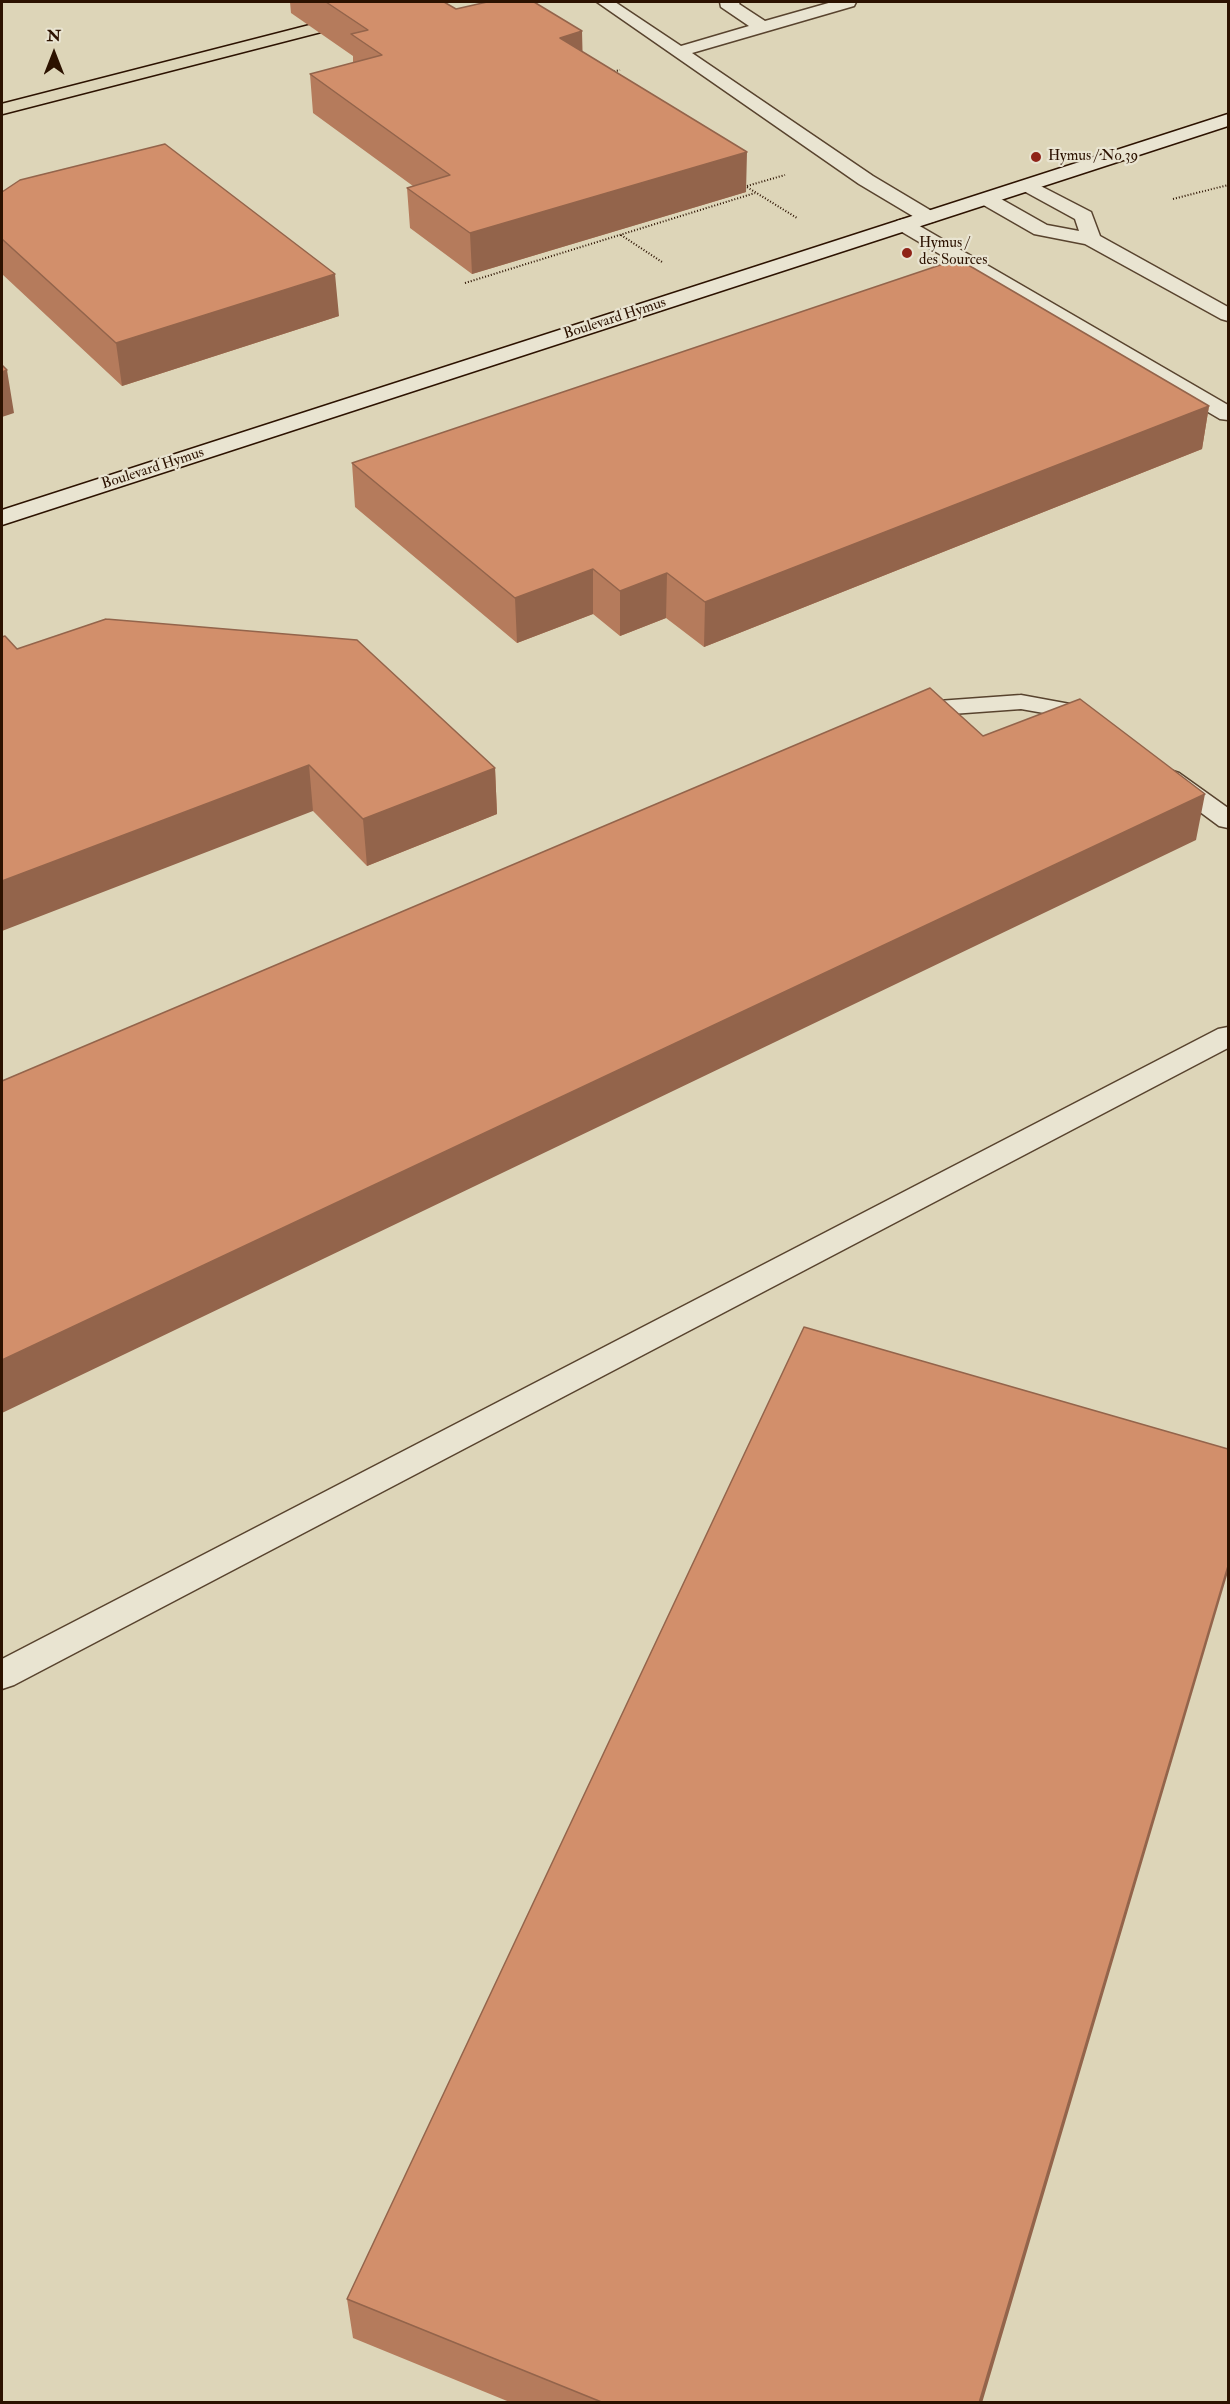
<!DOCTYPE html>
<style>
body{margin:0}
#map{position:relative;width:1230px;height:2404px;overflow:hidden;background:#ddd5b8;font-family:"IM FELL Double Pica",serif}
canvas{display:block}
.frame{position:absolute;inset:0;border:3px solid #2c1200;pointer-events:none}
.north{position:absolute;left:24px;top:24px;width:60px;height:60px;-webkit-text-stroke:4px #e9e4d1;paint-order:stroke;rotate:0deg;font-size:16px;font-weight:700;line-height:24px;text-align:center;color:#2c1200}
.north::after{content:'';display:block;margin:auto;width:21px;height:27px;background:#2c1200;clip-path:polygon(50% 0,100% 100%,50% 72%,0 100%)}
</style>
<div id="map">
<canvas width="1230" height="2404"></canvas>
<div class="frame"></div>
<div class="north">N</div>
</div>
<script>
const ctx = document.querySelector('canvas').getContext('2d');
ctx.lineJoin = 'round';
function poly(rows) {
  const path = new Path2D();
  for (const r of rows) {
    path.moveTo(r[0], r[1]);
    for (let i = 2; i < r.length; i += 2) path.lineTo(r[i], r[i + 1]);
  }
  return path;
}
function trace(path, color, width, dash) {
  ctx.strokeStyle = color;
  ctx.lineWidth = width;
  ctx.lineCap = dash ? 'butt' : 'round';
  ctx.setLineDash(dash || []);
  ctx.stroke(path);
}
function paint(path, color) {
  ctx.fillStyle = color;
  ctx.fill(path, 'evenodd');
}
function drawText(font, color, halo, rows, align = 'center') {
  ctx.font = font + ' "IM FELL Double Pica",serif';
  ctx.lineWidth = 4.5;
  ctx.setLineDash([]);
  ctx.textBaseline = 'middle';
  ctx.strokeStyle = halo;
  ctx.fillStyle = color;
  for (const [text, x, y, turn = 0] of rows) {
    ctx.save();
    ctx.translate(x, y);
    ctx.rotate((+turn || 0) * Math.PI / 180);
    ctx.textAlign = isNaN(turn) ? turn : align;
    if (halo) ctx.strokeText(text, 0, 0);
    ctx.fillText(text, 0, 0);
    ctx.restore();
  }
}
const lane = poly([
 [597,2,615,2,681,46,749,26,721,7,720,2,740,2,739,4,765,21,832,2,856,2,854,6,692,53,873,176,935,213,938,217,935,221,928,223,921,221,859,184,597,2],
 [1029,180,1091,212,1100,236,1228,307,1228,321,1221,319,1085,244,1034,234,980,203,978,199,980,195,994,195,1047,225,1079,231,1075,219,1022,190,1020,186,1022,182,1029,180],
 [904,219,911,221,1228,405,1228,420,1220,419,897,229,894,225,897,221,904,219],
 [1021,695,1070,704,1101,717,1104,722,1101,727,1092,729,1055,715,1021,709,910,717,901,715,898,710,901,705,910,703,1021,695],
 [1170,770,1179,773,1228,808,1228,828,1219,826,1161,783,1157,778,1161,773,1170,770],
 [1228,1027,1228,1048,14,1685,2,1689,2,1659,1218,1029,1228,1027]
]);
const secondary = poly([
 [1228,114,1228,126,2,525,2,510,1228,114]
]);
trace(lane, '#58432e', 3);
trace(secondary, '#2c1200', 3);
trace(poly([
 [611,72,620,70],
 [742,184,797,218],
 [747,186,785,175],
 [1173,199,1228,185],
 [621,235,662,262],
 [465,283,755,193]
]), '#2c1200', 2, [1, 2]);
paint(lane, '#e9e4d1');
paint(secondary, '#e9e4d1');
trace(poly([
 [2,103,322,21],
 [2,115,336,29]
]), '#2c1200', 1.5);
paint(poly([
 [290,2,444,2,456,9,582,31,582,51,746,192,472,274,410,228,407,188,413,186,313,113,310,74,353,63,353,56,291,13],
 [2,192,339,316,122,386,2,274],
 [1209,406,1202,449,704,647,666,618,620,636,593,614,517,643,355,507,352,463],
 [17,649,495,768,497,814,367,866,313,811],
 [347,2299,982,2403,512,2403,353,2338]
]), '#b57b5c');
paint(poly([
 [582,31,583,70,560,38],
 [747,152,746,192,472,274,470,233],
 [335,274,339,316,122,386,116,343],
 [7,370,14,413,2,417,2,372],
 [1209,406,1202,449,704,647,705,602],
 [593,569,593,614,517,643,515,598],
 [667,573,666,618,620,636,620,591],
 [309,765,313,811,2,931,2,881],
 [495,768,497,814,367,866,363,819],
 [1205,794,1196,840,2,1413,2,1360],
 [1228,1566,1228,1572,982,2403,979,2403]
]), '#93644b');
const building = poly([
 [326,2,444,2,456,9,487,2,534,2,582,31,560,38,747,152,470,233,407,188,450,175,310,74,382,55,351,34,368,30,326,2],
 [165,144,335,274,116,343,2,239,2,192,20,180,165,144],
 [958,259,1209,406,705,602,667,573,620,591,593,569,515,598,352,463,958,259],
 [2,365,7,370,2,372,2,365],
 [106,619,357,640,495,768,363,819,309,765,2,881,2,637,5,636,17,649,106,619],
 [930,688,983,736,1080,699,1205,794,2,1360,2,1081,930,688],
 [804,1327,1228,1449,1228,1566,979,2403,604,2403,347,2299,804,1327]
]);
paint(building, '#d28f6b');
trace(building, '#93644b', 1.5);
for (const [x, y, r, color] of [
 [1036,157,6,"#8f2418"],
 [907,253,6,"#8f2418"]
]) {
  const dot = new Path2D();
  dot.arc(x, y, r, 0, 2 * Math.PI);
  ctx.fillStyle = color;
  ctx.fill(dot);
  trace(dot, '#e9e4d1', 2);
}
drawText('15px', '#2c1200', '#e9e4d1', [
 ["Hymus / No 39",1048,157],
 ["Hymus /",919,244],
 ["des Sources",919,261]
], 'left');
drawText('15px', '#2c1200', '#e9e4d1', [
 ["Boulevard Hymus",615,319,-18],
 ["Boulevard Hymus",153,469,-18]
]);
</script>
